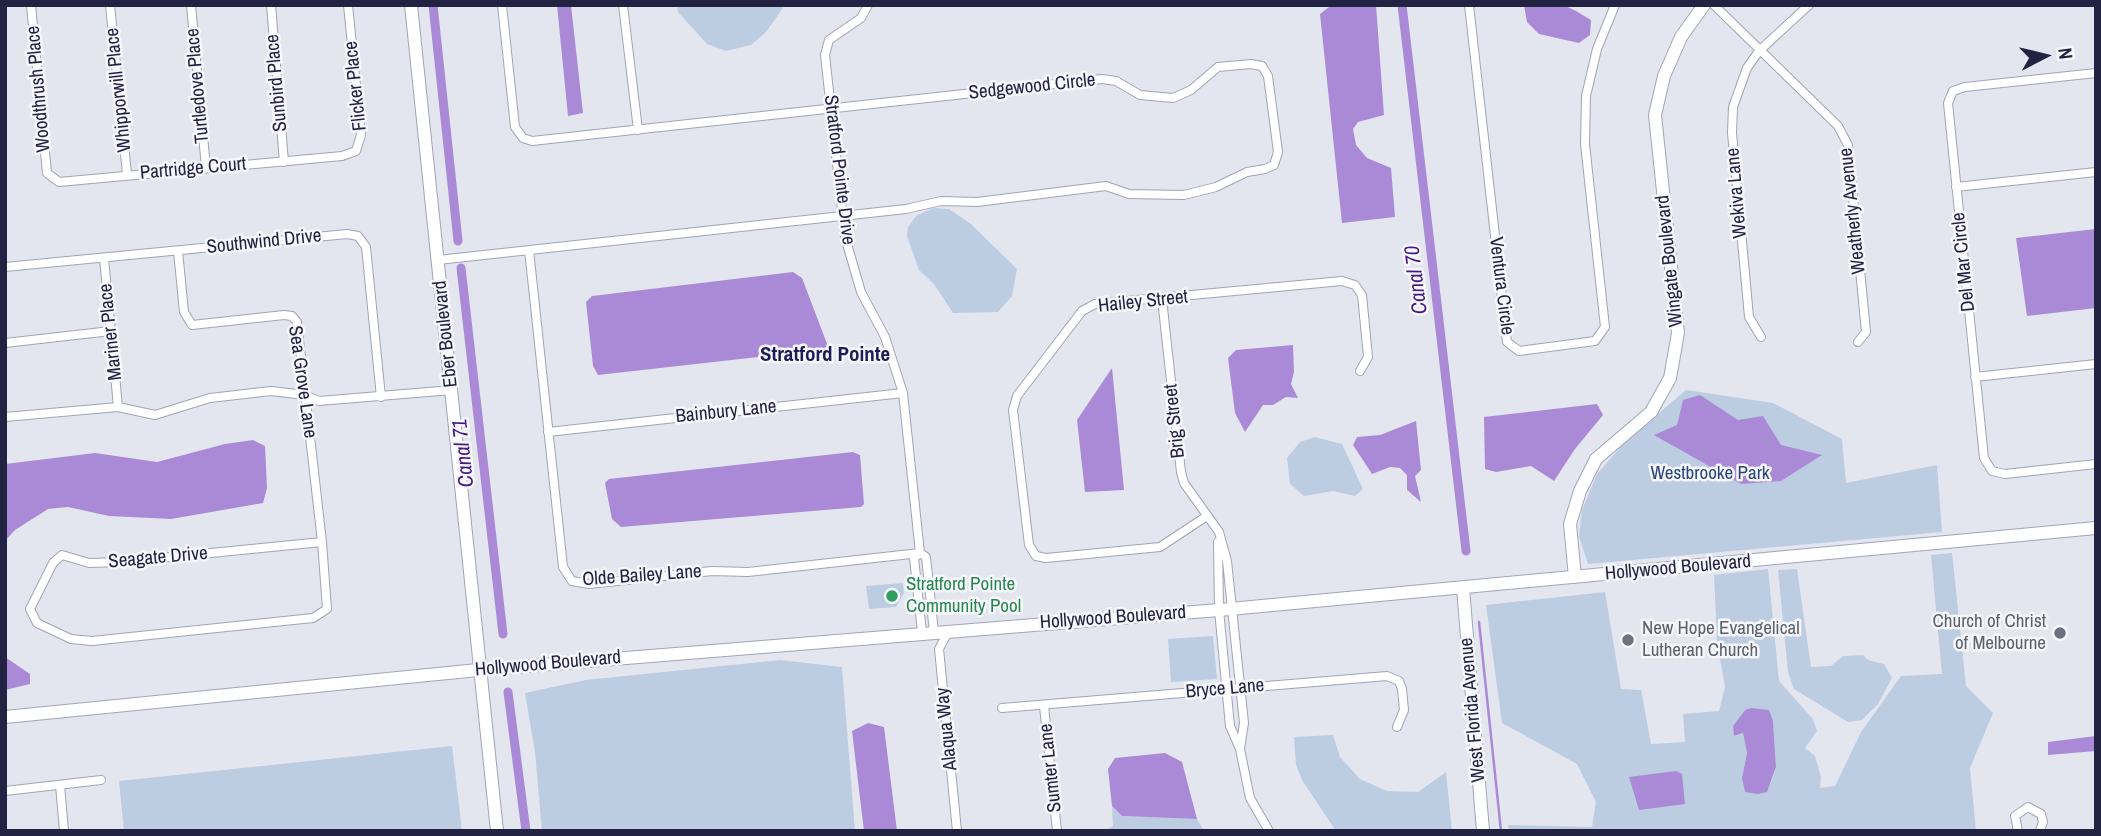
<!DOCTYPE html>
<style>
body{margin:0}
#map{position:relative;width:2101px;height:836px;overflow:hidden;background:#e4e6ef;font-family:"Archivo Narrow",sans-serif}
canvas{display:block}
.frame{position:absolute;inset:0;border:7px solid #222242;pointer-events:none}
.north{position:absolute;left:2010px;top:21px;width:70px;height:70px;-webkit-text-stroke:5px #f6f7fb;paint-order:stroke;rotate:83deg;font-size:19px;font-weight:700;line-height:28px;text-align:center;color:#222242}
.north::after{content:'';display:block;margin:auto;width:24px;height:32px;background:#222242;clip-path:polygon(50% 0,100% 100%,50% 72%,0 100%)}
</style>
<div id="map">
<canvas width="2101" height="836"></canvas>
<div class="frame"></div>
<div class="north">N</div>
</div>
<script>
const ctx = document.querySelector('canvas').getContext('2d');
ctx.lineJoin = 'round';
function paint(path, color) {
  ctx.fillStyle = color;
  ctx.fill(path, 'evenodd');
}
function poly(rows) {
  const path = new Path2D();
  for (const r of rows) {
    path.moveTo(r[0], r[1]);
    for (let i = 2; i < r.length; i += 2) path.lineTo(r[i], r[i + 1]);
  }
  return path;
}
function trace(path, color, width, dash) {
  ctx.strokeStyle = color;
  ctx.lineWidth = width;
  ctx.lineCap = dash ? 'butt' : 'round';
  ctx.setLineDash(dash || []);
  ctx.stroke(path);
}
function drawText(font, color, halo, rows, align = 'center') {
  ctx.font = font + ' "Archivo Narrow",sans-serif';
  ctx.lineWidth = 5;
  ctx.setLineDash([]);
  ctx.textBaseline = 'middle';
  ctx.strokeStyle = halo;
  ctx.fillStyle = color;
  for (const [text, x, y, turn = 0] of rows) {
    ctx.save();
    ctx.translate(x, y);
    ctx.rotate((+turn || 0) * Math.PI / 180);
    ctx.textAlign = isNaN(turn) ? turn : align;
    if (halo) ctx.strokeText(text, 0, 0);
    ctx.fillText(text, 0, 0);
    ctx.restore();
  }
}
paint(poly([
 [677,5,785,5,766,32,751,45,726,51,707,44,678,12],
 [933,208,949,209,971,224,1017,269,1012,296,998,312,953,313,934,284,919,270,907,236,908,227,916,216],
 [1686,390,1773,403,1842,439,1846,483,1937,465,1942,532,1588,564,1579,536,1582,510,1597,474,1627,440],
 [1315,437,1342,444,1363,489,1355,496,1333,491,1304,496,1290,484,1287,458,1300,442],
 [1952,553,1966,686,1993,713,1970,768,1976,831,1509,831,1508,825,1592,827,1596,802,1577,764,1502,723,1486,605,1605,592,1621,689,1641,690,1651,744,1685,742,1683,714,1719,711,1725,687,1717,642,1714,575,1768,569,1779,681,1813,719,1817,731,1805,748,1815,756,1821,777,1820,788,1835,786,1861,732,1901,676,1942,674,1931,555],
 [1745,710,1773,721,1776,767,1771,783,1745,791,1742,778,1747,753,1743,733,1735,736,1733,726],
 [1797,569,1811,667,1831,666,1843,656,1863,655,1868,660,1884,664,1892,678,1878,704,1862,720,1848,722,1794,689,1788,672,1778,570],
 [903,583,904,593,896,607,869,609,866,586],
 [1213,636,1217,679,1171,682,1168,639],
 [780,660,842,667,855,831,542,831,535,752,525,693,586,680],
 [1333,735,1340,757,1360,779,1387,791,1418,792,1446,772,1452,831,1336,831,1302,780,1296,765,1294,737],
 [452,746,462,831,124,831,119,781],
 [1112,806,1122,816,1197,819,1204,831,1104,831,1113,826]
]), '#bccde1');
paint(poly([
 [557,5,571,5,583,113,568,116],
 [1376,5,1384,115,1358,122,1353,129,1356,145,1367,158,1391,168,1395,217,1342,223,1320,14,1329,7],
 [1524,5,1563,5,1576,11,1591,20,1590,35,1579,43,1539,34,1527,22],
 [2096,229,2096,308,2027,316,2016,238],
 [793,272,802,278,829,349,598,375,593,366,586,302,592,296],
 [1293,345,1294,372,1291,384,1298,398,1286,397,1273,405,1263,405,1245,432,1235,413,1228,358,1236,350],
 [1112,368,1124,490,1085,492,1077,420],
 [1700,395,1738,420,1763,416,1781,445,1822,455,1781,481,1741,484,1654,435,1677,425,1683,400],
 [1597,404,1603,415,1575,449,1554,481,1531,466,1496,472,1485,469,1484,417],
 [1416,421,1421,470,1415,476,1421,502,1407,490,1407,475,1400,468,1390,467,1372,474,1353,445,1357,437,1380,435],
 [253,440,265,446,267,488,263,503,171,519,109,516,68,507,48,509,15,530,5,541,5,464,95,453,157,462,225,444],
 [853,452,860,455,864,504,861,507,621,527,612,519,605,483,609,479],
 [5,657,30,674,30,684,5,690],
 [1751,708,1769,710,1773,721,1776,767,1767,792,1758,794,1745,792,1742,778,1747,753,1743,733,1734,736,1733,726,1745,710],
 [868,723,884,727,897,831,864,831,852,731],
 [2096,736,2096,751,2048,755,2048,742],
 [1165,753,1182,762,1197,819,1122,816,1112,806,1108,769,1115,758],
 [1676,771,1682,774,1685,804,1639,810,1629,777]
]), '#aa8ad6');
trace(poly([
 [1479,622,1501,831]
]), '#aa8ad6', 2.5);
trace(poly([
 [433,5,458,241],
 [1402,5,1466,551],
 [461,268,503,634],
 [508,692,526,831]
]), '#aa8ad6', 9);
const street = poly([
 [31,5,47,173,59,182,342,156,356,151,361,135,348,5],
 [110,5,127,174],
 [191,5,206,168],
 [271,5,284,162],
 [623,5,638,130],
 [868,5,861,18,829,40,825,55,845,237,861,292,885,337,903,393,920,553],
 [1469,5,1507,342,1519,351,1595,341,1605,327,1585,144,1586,96,1597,49,1615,5],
 [1714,5,1838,126,1848,145,1866,332,1858,342],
 [2096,73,1965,87,1953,91,1948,103,1984,458,1992,471,2005,474,2096,464],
 [1956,187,2096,172],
 [529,250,563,567,572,581,589,584,712,571,748,572,920,553],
 [178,251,184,312,192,325,284,315,292,316,297,322,322,542,327,609,313,618,92,641,71,639,37,623,30,609,53,563,62,555,89,563,120,562,322,542],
 [104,258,118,407],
 [438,260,906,209,941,201,977,202,1106,186,1129,194,1184,195,1216,187,1247,172,1265,169,1274,165,1278,152,1268,76,1262,66,1251,64,1218,67,1191,90,1173,98,1140,95,1116,81,1102,79,532,141,523,138,515,127,502,5],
 [5,267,347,234,358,236,366,247,381,397],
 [1162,299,1181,472,1184,483,1219,532,1227,561,1244,723,1240,749],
 [1761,337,1749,317,1732,133,1733,107,1747,68,1759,51,1809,5],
 [5,343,111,331],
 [1975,377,2096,364],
 [5,417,118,407,155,415,210,398,271,391,305,395,319,401,452,390],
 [548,432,903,393],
 [1207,516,1160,547,1046,558,1036,556,1029,545,1013,410,1017,396,1082,311,1095,304,1342,281,1355,285,1362,295,1368,357,1360,371],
 [1218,542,1219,610,1230,726,1240,749,1250,798,1269,831],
 [920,553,926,557,934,632],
 [920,553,914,558,922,632],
 [949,630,939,649,957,831],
 [1044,706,1057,831],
 [1002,708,1387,676,1399,681,1402,689,1404,710,1397,727],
 [60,785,64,831],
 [5,791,101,780],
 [2018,831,2015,816,2028,807,2041,814,2043,822,2040,831]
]);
const secondary = poly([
 [411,5,497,831],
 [1575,577,1570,524,1580,491,1596,459,1651,412,1670,378,1678,333,1655,115,1664,76,1681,37,1704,5],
 [1463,588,1483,831],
 [5,717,478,670,1219,610,2096,528]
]);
trace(street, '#a2a3b4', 10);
trace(secondary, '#a2a4bb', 14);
trace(street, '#fff', 8);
trace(secondary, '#fff', 12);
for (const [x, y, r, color] of [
 [892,596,7,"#2e9e5b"],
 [2060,633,7,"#6b7280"],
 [1628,640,7,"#6b7280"]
]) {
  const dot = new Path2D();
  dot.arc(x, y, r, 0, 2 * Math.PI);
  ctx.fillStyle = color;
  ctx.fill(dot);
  trace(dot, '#f6f7fb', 2.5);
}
drawText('19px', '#222242', '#f6f7fb', [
 ["Sunbird Place",277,83,-95],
 ["Turtledove Place",198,86,-95],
 ["Flicker Place",356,86,-96],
 ["Sedgewood Circle",1032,87,-6],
 ["Woodthrush Place",39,89,-95],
 ["Whipporwill Place",119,90,-96],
 ["Partridge Court",193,169,-5],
 ["Stratford Pointe Drive",839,170,83],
 ["Wekiva Lane",1737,193,-95],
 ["Weatherly Avenue",1853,211,-96],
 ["Southwind Drive",264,242,-6],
 ["Wingate Boulevard",1670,261,-96],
 ["Del Mar Circle",1964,262,-96],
 ["Ventura Circle",1501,286,83],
 ["Hailey Street",1143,302,-6],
 ["Mariner Place",111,332,-96],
 ["Eber Boulevard",446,334,-96],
 ["Sea Grove Lane",302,382,82],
 ["Bainbury Lane",726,412,-6],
 ["Brig Street",1175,421,-96],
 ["Seagate Drive",158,558,-5],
 ["Hollywood Boulevard",1678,568,-5],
 ["Olde Bailey Lane",642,576,-4],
 ["Hollywood Boulevard",1113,618,-4],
 ["Hollywood Boulevard",548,664,-5],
 ["Bryce Lane",1225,689,-5],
 ["West Florida Avenue",1473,710,-95],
 ["Alaqua Way",947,729,-96],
 ["Sumter Lane",1051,768,-96]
]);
drawText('19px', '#29467c', '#f6f7fb', [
 ["Westbrooke Park",1710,474]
]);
drawText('19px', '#27864d', '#f6f7fb', [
 ["Stratford Pointe",906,585],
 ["Community Pool",906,607]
], 'left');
drawText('19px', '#5b616d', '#f6f7fb', [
 ["Church of Christ",2046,622],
 ["of Melbourne",2046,644],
 ["New Hope Evangelical",1642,629,"left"],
 ["Lutheran Church",1642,651,"left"]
], 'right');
drawText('italic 21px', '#461882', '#f6f7fb', [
 ["Canal 70",1417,280,-97],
 ["Canal 71",464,453,-96]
]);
drawText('bold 21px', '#1d1c56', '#f6f7fb', [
 ["Stratford Pointe",825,355]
]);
</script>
